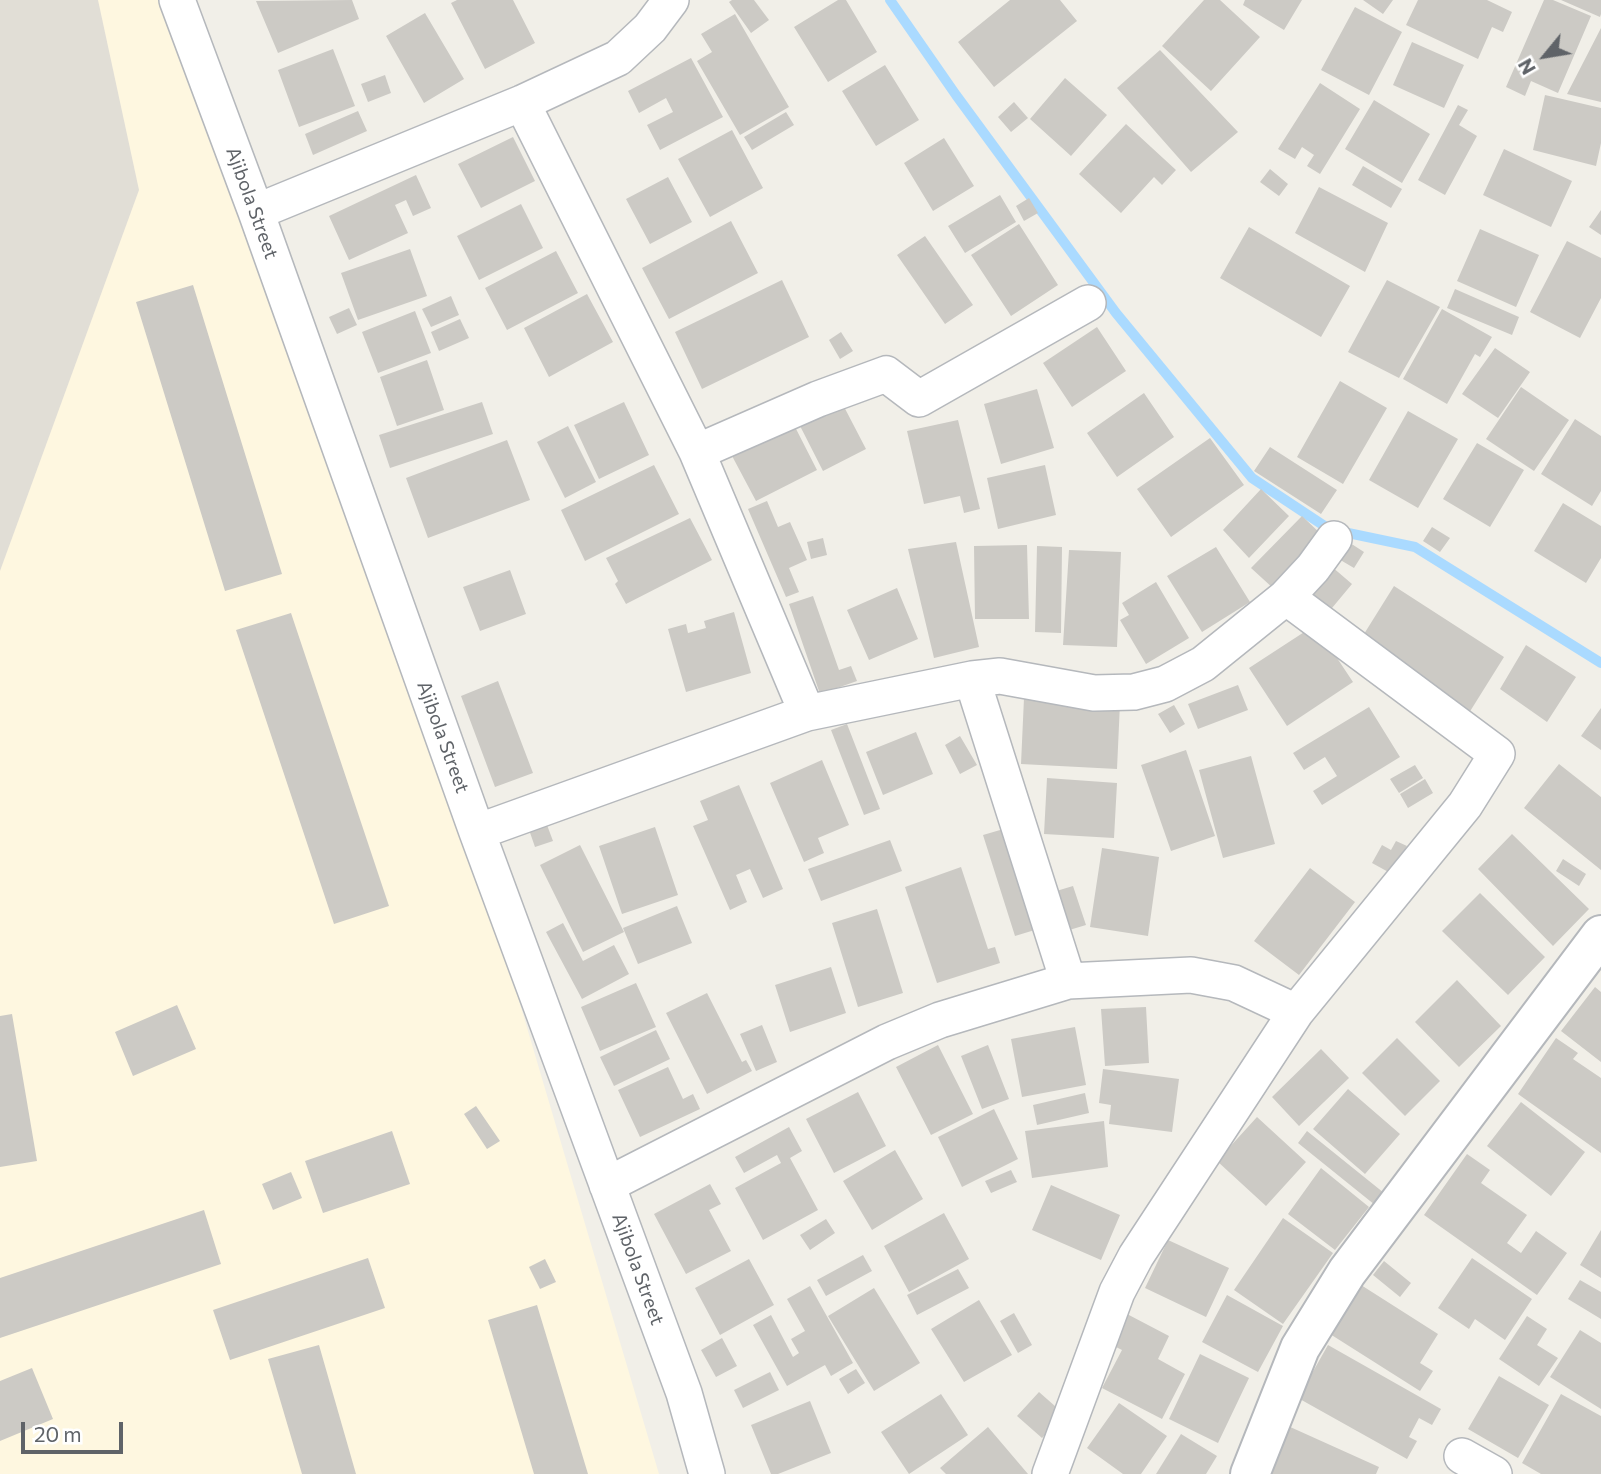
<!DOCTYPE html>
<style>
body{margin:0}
#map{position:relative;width:1601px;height:1474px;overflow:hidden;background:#f1efe8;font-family:Commissioner,sans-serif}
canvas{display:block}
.north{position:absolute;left:1510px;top:21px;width:70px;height:70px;-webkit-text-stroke:5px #fff;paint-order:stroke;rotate:240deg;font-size:19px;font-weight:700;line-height:28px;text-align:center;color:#5f6368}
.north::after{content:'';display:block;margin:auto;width:24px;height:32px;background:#5f6368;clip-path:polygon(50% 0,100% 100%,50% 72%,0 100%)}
.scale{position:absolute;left:21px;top:1422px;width:102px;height:32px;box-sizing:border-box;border:4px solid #5f6368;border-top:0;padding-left:9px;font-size:21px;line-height:24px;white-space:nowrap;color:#5f6368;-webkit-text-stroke:5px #fff;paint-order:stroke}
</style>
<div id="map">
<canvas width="1601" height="1474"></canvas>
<div class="north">N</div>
<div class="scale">20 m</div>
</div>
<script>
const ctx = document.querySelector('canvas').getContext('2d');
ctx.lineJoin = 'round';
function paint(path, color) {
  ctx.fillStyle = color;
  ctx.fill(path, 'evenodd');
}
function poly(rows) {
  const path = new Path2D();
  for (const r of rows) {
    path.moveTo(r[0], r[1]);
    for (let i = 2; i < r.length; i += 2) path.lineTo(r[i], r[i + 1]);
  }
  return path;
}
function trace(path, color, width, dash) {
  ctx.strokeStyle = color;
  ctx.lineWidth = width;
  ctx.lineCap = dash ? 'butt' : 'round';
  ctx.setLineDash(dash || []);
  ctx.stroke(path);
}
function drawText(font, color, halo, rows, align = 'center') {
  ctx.font = font + ' Commissioner,sans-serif';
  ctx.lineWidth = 5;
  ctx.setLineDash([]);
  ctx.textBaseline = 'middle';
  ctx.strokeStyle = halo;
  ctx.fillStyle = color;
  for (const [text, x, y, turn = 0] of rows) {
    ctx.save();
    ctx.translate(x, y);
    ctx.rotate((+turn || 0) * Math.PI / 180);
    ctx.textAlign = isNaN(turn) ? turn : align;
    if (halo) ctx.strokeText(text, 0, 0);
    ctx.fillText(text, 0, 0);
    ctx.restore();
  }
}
paint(poly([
 [0,0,168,0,428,693,659,1474,0,1474]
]), '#fef7e0');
paint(poly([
 [0,0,98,0,139,190,0,571]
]), '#e1ded6');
trace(poly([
 [890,0,956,95,1116,313,1252,478,1329,529,1415,547,1601,663]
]), '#aadaff', 10);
paint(poly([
 [352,0,359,19,278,53,256,1],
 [457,0,513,0,535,43,485,69,451,3],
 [732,0,754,0,769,20,751,33,729,2],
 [838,0,846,0,877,52,828,82,794,27],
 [1010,0,1060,0,1077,21,994,87,958,42],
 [1204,0,1220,0,1260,37,1211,91,1162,46],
 [1245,0,1302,0,1284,30,1243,5],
 [1363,0,1393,0,1383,14],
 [1418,0,1487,0,1512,12,1503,32,1492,27,1478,59,1406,25],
 [1544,0,1553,0,1591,16,1558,93,1531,81,1525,96,1506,87],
 [1561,0,1601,0,1601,14,1600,17],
 [1355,7,1402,32,1369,95,1321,70],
 [425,13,464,79,424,103,386,36],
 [735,14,789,107,740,135,697,61,712,52,701,34],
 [1601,28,1601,102,1567,94],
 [1412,42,1464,65,1444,108,1393,85],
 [333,49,355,106,299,127,278,70],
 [1160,50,1238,132,1191,172,1117,88],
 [691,58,723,117,660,150,647,125,673,112,666,98,639,113,628,91],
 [885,65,919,120,876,146,842,91],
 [385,75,391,93,368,102,361,84],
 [1065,78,1107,115,1071,156,1030,119],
 [1320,83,1360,109,1320,174,1307,166,1314,155,1302,147,1295,159,1278,149],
 [1545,95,1601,108,1601,143,1596,166,1533,150],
 [1374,100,1430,134,1402,183,1345,149],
 [1014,102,1028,118,1011,132,998,117],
 [1458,105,1468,110,1459,125,1477,136,1445,195,1418,180],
 [358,111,367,131,313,155,305,134],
 [786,112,794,125,752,150,744,137],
 [1126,124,1176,170,1162,185,1154,177,1121,213,1079,174],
 [732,130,763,188,710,217,678,159],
 [513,137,535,181,481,208,458,164],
 [944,138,974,186,933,211,904,163],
 [1504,149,1572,181,1551,227,1483,195],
 [1363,166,1402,189,1391,208,1352,185],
 [1270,169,1288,184,1279,196,1260,182],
 [416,175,431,208,413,216,406,200,395,205,408,233,349,260,329,216],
 [668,177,692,222,650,244,626,199],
 [1319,187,1388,223,1365,272,1295,233],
 [1000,195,1016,222,965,253,948,226],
 [1029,198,1038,213,1024,221,1016,206],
 [521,204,543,248,479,280,457,236],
 [1601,210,1601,235,1589,227],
 [731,221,758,273,669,319,642,268],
 [1019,224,1058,285,1011,316,971,255],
 [1249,227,1350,286,1321,337,1220,278],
 [1480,229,1539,255,1516,307,1457,281],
 [925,236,973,305,945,324,897,255],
 [1567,241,1601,258,1601,298,1580,338,1530,312],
 [410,249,427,296,358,320,341,273],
 [556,251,578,293,507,330,485,288],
 [782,280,809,337,702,389,675,332],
 [1387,280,1440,307,1399,378,1348,352],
 [193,285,282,574,225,591,136,302],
 [1455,289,1519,317,1512,335,1447,308],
 [587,294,613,342,549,377,524,328],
 [451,296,459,315,431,327,422,309],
 [349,308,357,325,337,334,329,317],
 [1442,309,1492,337,1480,357,1475,354,1447,404,1403,379],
 [415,311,431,353,378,373,362,332],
 [460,319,469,338,439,351,431,332],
 [1097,327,1126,371,1072,407,1043,363],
 [841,332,853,351,840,359,829,340],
 [1495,348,1530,372,1498,418,1462,394],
 [427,360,444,410,397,426,380,377],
 [1340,381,1387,408,1343,484,1297,457],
 [1521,387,1569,420,1534,471,1486,439],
 [1037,389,1054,448,1001,464,984,404],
 [1144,393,1174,437,1117,477,1087,433],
 [840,399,866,449,823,471,797,420],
 [482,402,493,434,390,468,379,435],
 [624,402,649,455,599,479,574,425],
 [1408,411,1458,439,1418,508,1369,480],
 [1575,419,1601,436,1601,491,1592,506,1541,474],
 [958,420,980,509,964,513,960,496,924,504,907,431],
 [793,423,817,470,756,501,731,454],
 [568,426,596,482,565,498,537,442],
 [1210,438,1244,485,1171,537,1137,489],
 [507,440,530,500,428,538,406,478],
 [1477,443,1524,470,1490,527,1443,499],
 [1270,447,1337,490,1321,514,1254,471],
 [654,465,679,514,585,561,561,510],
 [1045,465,1056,515,998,529,987,478],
 [1261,489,1289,516,1249,558,1223,530],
 [767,501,778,527,790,522,807,560,789,568,799,592,786,597,748,509],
 [1563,503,1601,526,1601,558,1586,583,1534,551],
 [1302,516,1323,536,1274,589,1251,568],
 [690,518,712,560,626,604,615,584,618,581,606,558],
 [1432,527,1450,538,1440,552,1423,541],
 [823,538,827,555,811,559,807,542],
 [1347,541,1364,552,1354,568,1337,558],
 [956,542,979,647,934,658,908,549],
 [1027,545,1029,619,975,619,974,546],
 [1037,546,1062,547,1061,633,1035,632],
 [1216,547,1250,602,1202,632,1167,576],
 [1069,550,1121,552,1117,647,1063,645],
 [1324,560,1352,584,1322,620,1294,597],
 [510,570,526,614,480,631,463,587],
 [1156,582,1189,638,1146,664,1120,620,1129,615,1122,603],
 [1394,586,1504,657,1469,713,1359,642],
 [897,588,918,639,869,660,847,610],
 [813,596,839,670,851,666,857,681,820,694,789,604],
 [734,612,751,673,686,692,668,629,686,624,688,633,706,628,704,621],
 [291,613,389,906,334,924,236,630],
 [1315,625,1353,682,1287,726,1249,668],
 [1526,645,1576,677,1547,722,1500,689],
 [498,681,533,773,495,787,461,696],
 [1238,685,1248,710,1198,729,1188,704],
 [1024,698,1120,703,1117,769,1021,764],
 [1174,705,1185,724,1170,733,1158,714],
 [1369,707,1400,757,1322,805,1313,791,1337,776,1325,757,1304,770,1293,753],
 [1601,708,1601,750,1581,736],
 [847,724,880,809,864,815,831,730],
 [916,732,933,774,883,795,866,752],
 [960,736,977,765,960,774,945,745],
 [1186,750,1215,836,1171,851,1141,765],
 [1251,756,1275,844,1223,858,1199,770],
 [822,760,849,825,818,838,824,853,804,862,770,783],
 [1559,764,1601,797,1601,870,1524,808],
 [1415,765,1423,778,1399,793,1390,779],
 [1047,778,1117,783,1114,838,1044,834],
 [1425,779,1433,793,1408,808,1400,794],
 [739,785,783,889,763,898,750,869,736,875,747,902,730,910,693,826,708,820,700,801],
 [544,817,553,841,535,847,527,824],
 [655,827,678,895,622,914,599,846],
 [1007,828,1038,929,1015,936,983,835],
 [1512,834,1589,909,1553,946,1478,869],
 [890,840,902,871,821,901,808,869],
 [1396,841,1407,846,1392,874,1372,863,1382,845,1391,850],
 [580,845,624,932,583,952,540,865],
 [1102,848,1159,857,1148,936,1090,927],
 [1563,859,1586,874,1579,886,1556,871],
 [961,867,988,949,995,947,1000,963,937,983,905,887],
 [1310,868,1355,902,1299,975,1254,941],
 [1073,886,1086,925,1066,931,1053,892],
 [1480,893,1545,957,1508,995,1442,931],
 [677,906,692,943,638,964,623,928],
 [877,909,903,993,858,1007,832,923],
 [563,923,583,961,614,945,629,974,582,999,546,932],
 [831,967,846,1013,790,1032,775,985],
 [1457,980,1501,1026,1459,1067,1415,1022],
 [636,983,656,1027,600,1051,581,1007],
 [1595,987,1601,992,1601,1062,1561,1031],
 [707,993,742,1062,746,1060,752,1071,707,1094,666,1013],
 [177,1005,196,1049,133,1076,115,1032],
 [1146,1007,1149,1063,1105,1066,1101,1009],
 [12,1014,37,1161,0,1167,0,1016],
 [762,1025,777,1062,756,1071,740,1034],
 [1075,1027,1086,1085,1022,1097,1011,1039],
 [656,1030,670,1059,614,1086,600,1057],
 [1397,1038,1440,1081,1405,1116,1362,1073],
 [1556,1038,1578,1053,1573,1059,1601,1078,1601,1153,1518,1094],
 [938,1045,973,1114,931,1135,896,1067],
 [988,1045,1009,1099,982,1109,961,1056],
 [1321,1049,1349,1078,1299,1126,1272,1097],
 [668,1067,683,1099,693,1094,700,1109,640,1137,618,1090],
 [1103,1069,1179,1079,1172,1132,1109,1124,1111,1105,1099,1103],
 [1348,1089,1400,1134,1365,1174,1313,1129],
 [858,1092,886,1146,834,1173,806,1119],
 [1085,1093,1089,1113,1037,1125,1033,1105],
 [1521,1102,1585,1152,1551,1196,1487,1146],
 [476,1106,500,1141,487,1149,464,1114],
 [994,1109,1018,1159,962,1187,938,1137],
 [1257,1117,1306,1162,1266,1206,1217,1161],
 [1104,1121,1108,1167,1032,1178,1025,1131],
 [789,1127,802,1151,790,1158,818,1210,763,1240,735,1188,781,1163,777,1155,744,1173,735,1157],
 [392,1131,410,1184,323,1213,305,1161],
 [1307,1131,1384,1193,1375,1205,1298,1143],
 [895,1150,923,1199,872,1230,843,1181],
 [1467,1154,1490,1170,1481,1183,1527,1215,1507,1243,1521,1253,1536,1231,1567,1253,1537,1295,1424,1215],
 [1321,1168,1369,1207,1335,1250,1288,1214],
 [1011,1170,1017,1182,991,1193,985,1181],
 [291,1172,302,1198,273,1210,262,1184],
 [710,1184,721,1204,709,1210,731,1251,686,1274,654,1214],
 [1051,1185,1120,1215,1101,1260,1032,1230],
 [204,1210,221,1264,0,1338,0,1278],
 [944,1213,969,1259,909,1292,884,1246],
 [1283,1218,1333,1253,1283,1324,1234,1290],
 [826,1219,835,1233,810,1250,800,1235],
 [1601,1230,1601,1278,1580,1265],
 [1168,1240,1229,1268,1206,1317,1145,1288],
 [863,1255,872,1271,826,1296,817,1280],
 [368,1258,385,1308,230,1360,213,1310],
 [1472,1258,1532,1299,1505,1340,1475,1319,1469,1329,1438,1308],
 [545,1259,556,1282,540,1289,529,1267],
 [749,1259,774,1305,720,1335,695,1288],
 [1384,1261,1411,1283,1400,1297,1373,1275],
 [958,1269,969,1288,917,1315,907,1295],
 [1580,1280,1601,1292,1601,1319,1568,1299],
 [1361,1285,1438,1334,1420,1363,1433,1371,1420,1391,1330,1334],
 [810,1286,853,1363,831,1376,825,1365,787,1386,753,1325,771,1315,793,1357,799,1353,791,1339,805,1331,787,1299],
 [874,1288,920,1363,874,1391,828,1316],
 [1227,1295,1283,1326,1258,1372,1202,1342],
 [979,1300,1012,1355,964,1382,931,1329],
 [537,1305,588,1474,534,1474,488,1320],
 [1014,1313,1032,1345,1018,1353,1000,1321],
 [1127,1314,1169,1336,1158,1359,1185,1374,1162,1419,1102,1388,1122,1350,1112,1345],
 [1527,1316,1547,1329,1537,1345,1558,1358,1539,1386,1499,1359],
 [1580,1330,1601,1343,1601,1409,1550,1377],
 [722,1338,737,1366,716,1377,701,1350],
 [319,1345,356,1474,302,1474,268,1359],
 [1328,1345,1441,1409,1432,1425,1419,1418,1409,1437,1417,1441,1407,1459,1298,1398],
 [1200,1354,1249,1378,1218,1443,1169,1419],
 [32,1368,53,1419,0,1441,0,1381],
 [856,1369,865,1383,848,1394,839,1379],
 [770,1372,779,1390,743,1408,734,1390],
 [1499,1376,1549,1405,1518,1458,1468,1429],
 [1039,1392,1064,1414,1042,1438,1017,1416],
 [941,1394,968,1435,909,1474,881,1432],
 [1561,1394,1601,1416,1601,1474,1541,1474,1522,1463],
 [810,1401,831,1453,778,1474,771,1474,751,1425],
 [1119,1403,1167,1436,1141,1474,1123,1474,1087,1448],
 [1288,1426,1379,1467,1376,1474,1266,1474],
 [988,1427,1028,1474,946,1474,940,1468],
 [1181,1434,1217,1456,1206,1474,1156,1474]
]), '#cccac5');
const minor = poly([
 [177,0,256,212,477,832,684,1393,707,1474],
 [522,103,697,452,807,713],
 [256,212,522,103,618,58,650,28,671,0],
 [697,452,818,399,886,374,919,399,1088,303],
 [972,679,1068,981],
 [477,832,807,713,972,679,1000,676,1094,693,1134,692,1165,684,1203,664,1286,597,1313,568,1334,539],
 [607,1185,887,1042,940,1020,1068,981,1191,975,1234,983,1296,1012],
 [1462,1456,1494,1474],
 [1050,1474,1117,1292,1136,1256,1296,1012,1465,805,1497,754,1286,597]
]);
const tertiary = poly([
 [1250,1474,1300,1348,1347,1272,1601,935]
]);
trace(minor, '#b5b8bc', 38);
trace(tertiary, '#b5b8bc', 42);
trace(minor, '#fff', 35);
trace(tertiary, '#fff', 38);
drawText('19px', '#5f6368', '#fff', [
 ["Ajibola Street",252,203,70],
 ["Ajibola Street",443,737,70],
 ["Ajibola Street",638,1269,70]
]);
</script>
